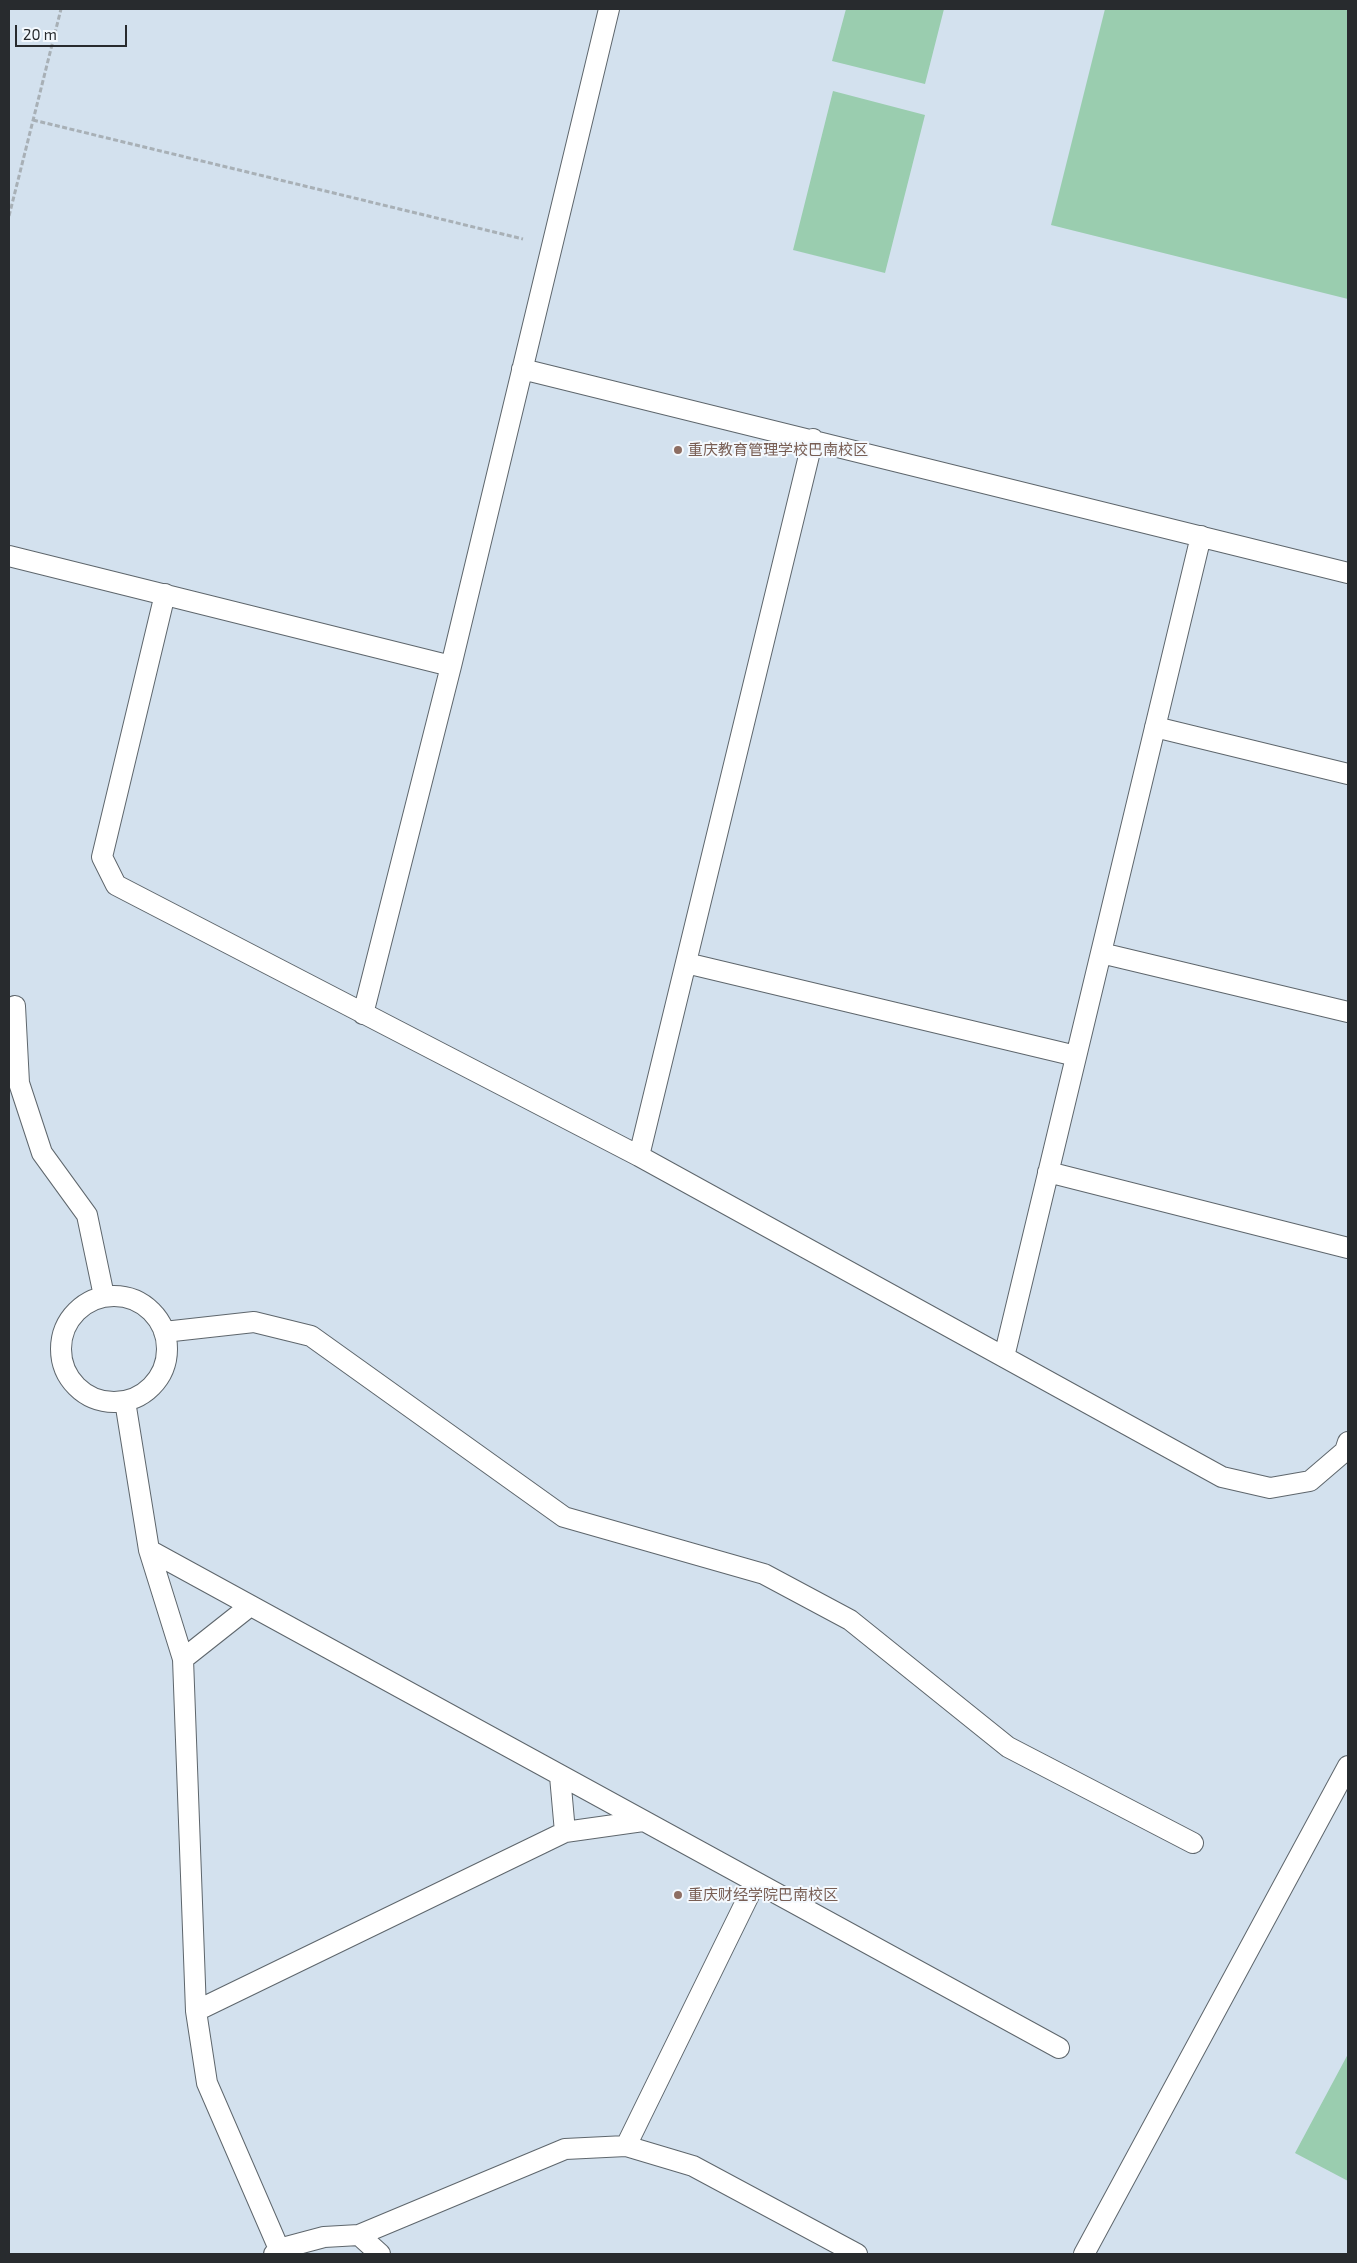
<!DOCTYPE html>
<meta charset="utf-8">
<style>
body{margin:0}
#map{position:relative;width:1357px;height:2263px;overflow:hidden;background:#e3edf4;font-family:"Exo 2",sans-serif}
canvas{display:block}
.frame{position:absolute;inset:0;border:10px solid #282b2e;pointer-events:none}
.scale{position:absolute;left:15px;top:25px;width:112px;height:22px;box-sizing:border-box;border:2px solid #282b2e;border-top:0;padding-left:6px;font-size:15px;line-height:18px;white-space:nowrap;color:#282b2e;-webkit-text-stroke:4px #f4f9fe;paint-order:stroke}
</style>
<div id="map">
<canvas width="1357" height="2263"></canvas>
<div class="frame"></div>
<div class="scale">20 m</div>
</div>
<script>
const ctx = document.querySelector('canvas').getContext('2d');
ctx.lineJoin = 'round';
function paint(path, color) {
  ctx.fillStyle = color;
  ctx.fill(path, 'evenodd');
}
function poly(rows) {
  const path = new Path2D();
  for (const r of rows) {
    if (r.length === 3) {
      path.moveTo(r[0] + r[2], r[1]);
      path.arc(r[0], r[1], r[2], 0, 2 * Math.PI);
      continue;
    }
    path.moveTo(r[0], r[1]);
    for (let i = 2; i < r.length; i += 2) path.lineTo(r[i], r[i + 1]);
  }
  return path;
}
function trace(path, color, width, dash) {
  ctx.strokeStyle = color;
  ctx.lineWidth = width;
  ctx.lineCap = dash ? 'butt' : 'round';
  ctx.setLineDash(dash || []);
  ctx.stroke(path);
}
function drawText(font, color, halo, rows, align = 'center') {
  ctx.font = font + ' "Exo 2","Noto Sans SC",sans-serif';
  ctx.lineWidth = 4;
  ctx.setLineDash([]);
  ctx.textBaseline = 'middle';
  ctx.strokeStyle = halo;
  ctx.fillStyle = color;
  for (const [text, x, y, turn = 0] of rows) {
    ctx.save();
    ctx.translate(x, y);
    ctx.rotate((+turn || 0) * Math.PI / 180);
    ctx.textAlign = isNaN(turn) ? turn : align;
    if (halo) ctx.strokeText(text, 0, 0);
    ctx.fillText(text, 0, 0);
    ctx.restore();
  }
}
paint(poly([
 [9,9,1348,9,1348,2254,9,2254]
]), '#d3e1ee');
paint(poly([
 [846,9,944,9,925,84,832,61],
 [1105,9,1348,9,1348,299,1051,225],
 [833,91,925,115,885,273,793,250],
 [1348,2054,1348,2181,1295,2153]
]), '#9acdaf');
const service = poly([
 [522,369,1348,573],
 [9,556,451,666],
 [165,594,102,857,116,885,639,1156,1222,1477,1270,1488,1310,1481,1345,1451,1348,1442],
 [1155,727,1348,774],
 [1101,953,1348,1012],
 [686,963,1076,1056],
 [15,1006,19,1083,42,1153,87,1215,104,1296],
 [363,1014,451,666,609,9],
 [639,1156,813,439],
 [1048,1172,1348,1248],
 [114,1349,53],
 [164,1332,254,1322,311,1336,564,1517,764,1574,850,1620,1008,1747,1193,1843],
 [1004,1357,1201,536],
 [125,1401,149,1550,183,1659,196,2011,207,2083,279,2249],
 [149,1550,1059,2048],
 [183,1659,250,1606],
 [560,1776,565,1832],
 [196,2011,565,1832,643,1821],
 [626,2146,755,1883],
 [359,2235,565,2149,626,2146,693,2166,857,2254],
 [274,2254,279,2249,324,2237,359,2235,380,2254],
 [1084,2254,1348,1766]
]);
trace(service, '#5e666c', 22);
trace(poly([
 [33,120,523,239],
 [9,216,61,9]
]), '#a8b0b6', 3, [5, 2.5]);
trace(service, '#fff', 20);
for (const [x, y, r, color] of [
 [678,450,5,"#8d6e63"],
 [678,1895,5,"#8d6e63"]
]) {
  const dot = new Path2D();
  dot.arc(x, y, r, 0, 2 * Math.PI);
  ctx.fillStyle = color;
  ctx.fill(dot);
  trace(dot, '#f4f9fe', 2);
}
drawText('15px', '#785e54', '#f4f9fe', [
 ["重庆教育管理学校巴南校区",688,450],
 ["重庆财经学院巴南校区",688,1895]
], 'left');
</script>
